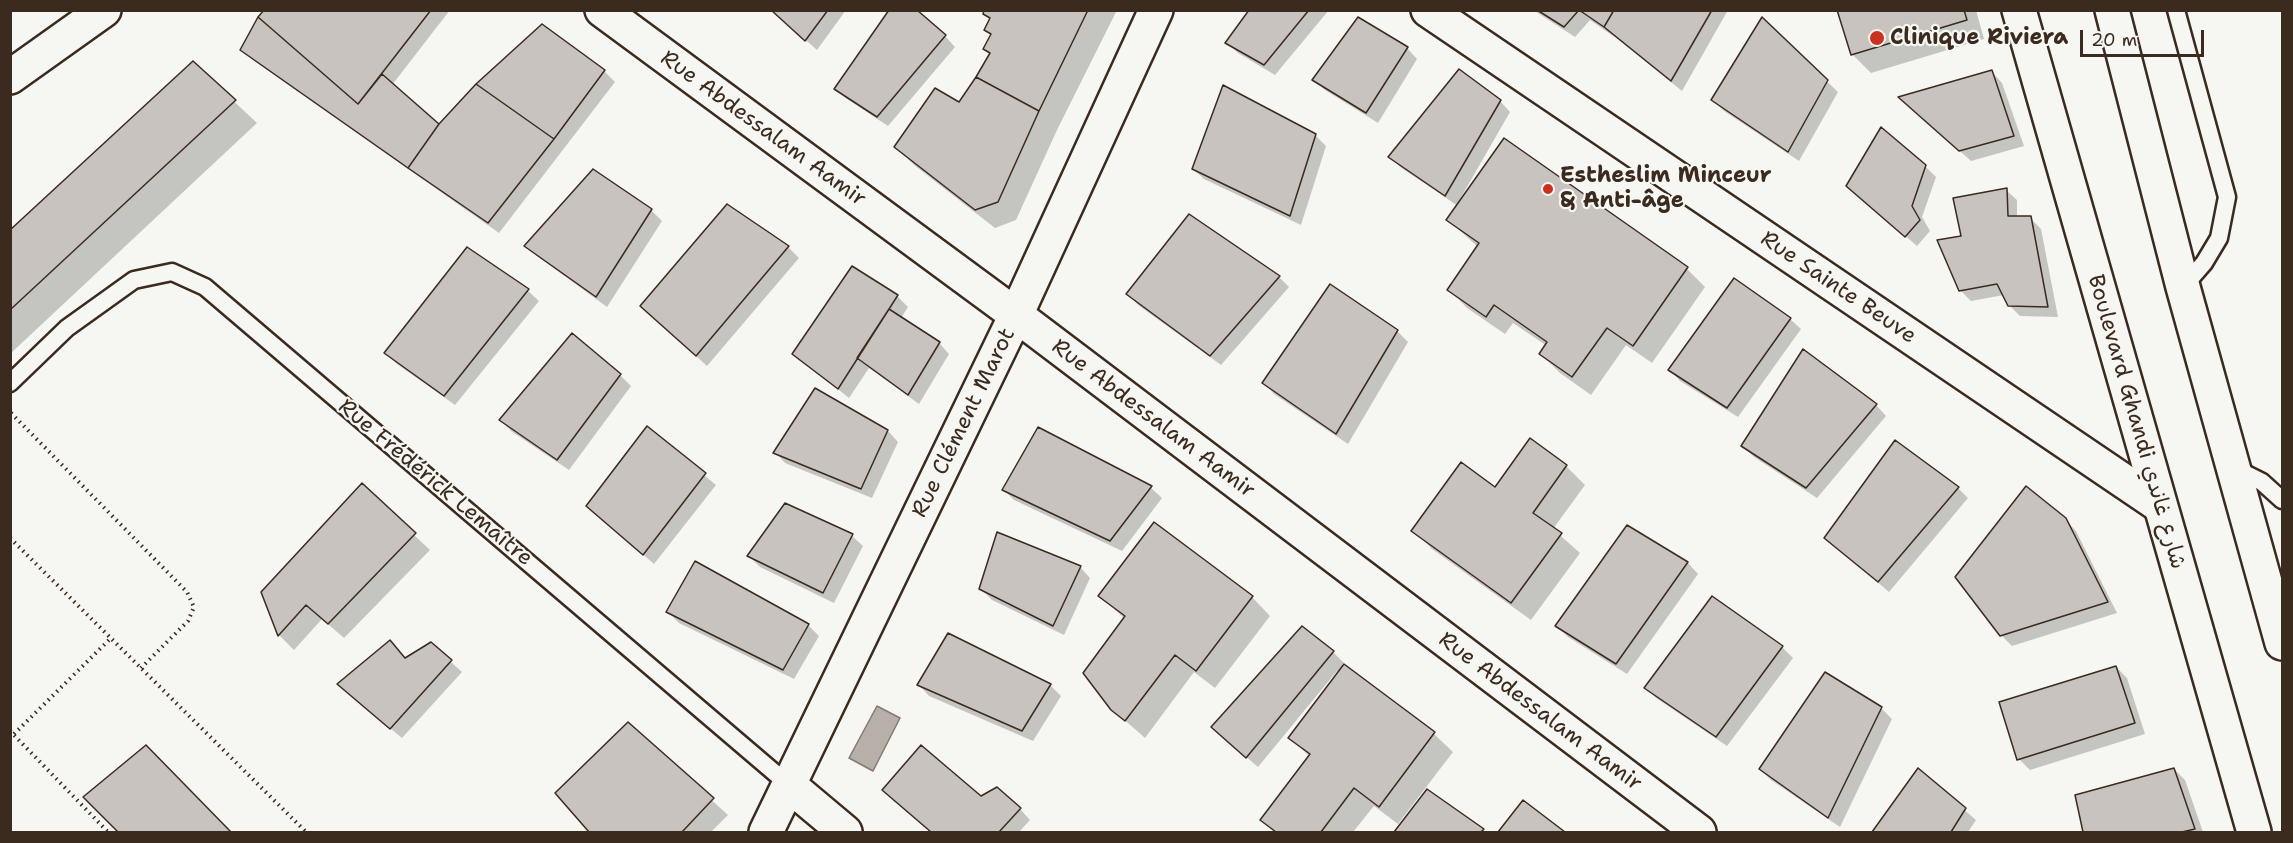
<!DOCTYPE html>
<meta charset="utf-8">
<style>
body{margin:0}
#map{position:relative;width:2293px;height:843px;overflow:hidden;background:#f6f6f2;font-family:"Shantell Sans",sans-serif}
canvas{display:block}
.frame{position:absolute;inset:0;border:12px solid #3b2a1e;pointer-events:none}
.scale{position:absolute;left:2080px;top:30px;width:124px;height:27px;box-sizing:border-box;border:3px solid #3b2a1e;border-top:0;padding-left:8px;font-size:18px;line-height:21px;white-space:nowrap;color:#3b2a1e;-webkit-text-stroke:4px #f6f6f2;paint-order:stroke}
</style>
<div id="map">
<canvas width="2293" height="843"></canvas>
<div class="frame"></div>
<div class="scale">20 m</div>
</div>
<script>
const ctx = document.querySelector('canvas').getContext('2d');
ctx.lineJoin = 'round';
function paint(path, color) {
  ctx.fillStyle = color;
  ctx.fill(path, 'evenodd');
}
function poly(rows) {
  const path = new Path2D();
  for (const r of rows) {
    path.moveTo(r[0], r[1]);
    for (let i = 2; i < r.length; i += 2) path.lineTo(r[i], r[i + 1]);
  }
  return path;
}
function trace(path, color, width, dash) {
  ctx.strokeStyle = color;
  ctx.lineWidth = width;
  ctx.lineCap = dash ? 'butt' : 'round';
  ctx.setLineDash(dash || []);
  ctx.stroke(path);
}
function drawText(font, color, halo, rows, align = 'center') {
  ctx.font = font + ' "Shantell Sans","Playpen Sans Arabic",sans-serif';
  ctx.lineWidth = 4.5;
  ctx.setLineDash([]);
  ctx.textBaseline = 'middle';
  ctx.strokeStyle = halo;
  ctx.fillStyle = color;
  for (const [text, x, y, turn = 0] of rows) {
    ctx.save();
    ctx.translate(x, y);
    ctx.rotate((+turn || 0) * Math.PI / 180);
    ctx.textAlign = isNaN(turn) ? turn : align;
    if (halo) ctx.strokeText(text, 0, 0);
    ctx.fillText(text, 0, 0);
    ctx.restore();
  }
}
const water = poly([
 [877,706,900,718,873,771,849,758,877,706]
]);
paint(water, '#b6b0a9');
trace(water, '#857a71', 1.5);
paint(poly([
 [266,10,450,10,392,85,439,126,542,26,604,71,615,82,499,233,253,60,242,49],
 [772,10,846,10,817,50],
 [986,10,1117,10,1057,130,1016,220,995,228,914,165,896,147,959,104,991,55,985,49,992,36,986,29,991,20,984,13],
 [1251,10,1329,10,1275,75,1238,53,1227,43],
 [1533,10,1728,10,1682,91,1616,38,1590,20,1575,37],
 [1838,10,1976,10,1984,39,1871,73,1852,54],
 [1762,19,1838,92,1799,161,1724,111,1713,100],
 [945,36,955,47,888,126,847,99,836,89],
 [1407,48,1417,59,1378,123,1325,90,1314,80],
 [193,63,257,123,10,354,10,232],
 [1992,72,2002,83,2024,146,1971,161,1911,107],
 [1500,101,1510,112,1460,199,1687,269,1705,287,1652,363,1626,345,1591,395,1560,373,1541,354,1547,346,1513,323,1505,334,1467,308,1449,289,1478,247,1448,220,1458,206,1400,167,1390,156],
 [1315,135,1326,146,1301,225,1204,179,1193,169],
 [1925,166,1936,177,1922,217,1930,231,1917,246,1859,196],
 [2006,190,2017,200,2017,218,2030,218,2041,229,2058,317,2020,316,2009,305,2004,295,1971,301,1960,290,1963,237],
 [728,206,788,247,799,258,707,366,653,317],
 [651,210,662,221,607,307,537,256,526,246],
 [468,249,528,291,539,301,455,405,397,364,386,353],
 [1279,277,1289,287,1221,365,1138,305,1128,294],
 [897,296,908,307,901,318,939,343,949,354,919,404,869,368,849,398,794,354],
 [1790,319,1801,329,1738,417,1680,381,1670,370],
 [1397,331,1408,342,1348,444,1274,394,1264,383],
 [620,375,631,386,569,470,511,431,501,420],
 [816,390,888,431,898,442,872,498,785,463,775,452],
 [1876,405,1886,416,1817,498,1754,457,1743,446],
 [647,428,716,485,654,564,599,516],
 [1038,429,1151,488,1162,498,1122,551,1014,500,1004,490],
 [1531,440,1566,466,1585,485,1553,529,1580,553,1531,620,1432,549,1413,530,1495,489],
 [362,486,430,550,344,638,322,619,294,650,279,635,263,592],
 [1958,488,1968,498,1889,592,1826,538],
 [785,504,852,536,863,546,834,603,760,567,749,556],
 [2065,519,2076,531,2117,613,2012,646,2001,635],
 [1628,527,1688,563,1698,574,1627,674,1568,637,1557,626],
 [1080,567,1090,578,1064,635,992,600,981,589],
 [1100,596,1252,597,1270,616,1215,688,1194,672,1145,738,1112,709,1125,619],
 [1712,598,1782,647,1793,658,1727,746,1656,698,1646,688],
 [668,612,808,625,819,636,794,679,679,623],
 [1303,628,1333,652,1344,663,1342,665,1434,734,1453,752,1398,824,1374,806,1353,832,1274,832,1262,820,1310,757,1290,738,1339,673,1337,671,1258,767,1223,737],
 [431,644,462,672,402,738,350,695],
 [2116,667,2127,678,2145,734,2030,770,2019,759],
 [919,685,1050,685,1061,696,1033,741,929,696],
 [1881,708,1892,719,1840,827,1771,780,1760,769],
 [628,724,728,815,711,832,591,832,557,793],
 [169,769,230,832,120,832,85,797],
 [2174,769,2185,780,2203,832,2085,832,2077,796],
 [1918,770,1976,820,1968,832,1874,832],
 [1428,791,1483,830,1485,832,1396,832],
 [981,798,1020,809,1030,820,1019,832,931,832,894,801],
 [1524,802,1563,832,1500,832]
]), '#0003');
const building = poly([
 [264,10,431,10,358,104,258,17,264,10],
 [771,10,828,10,805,41,771,10],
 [889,10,917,10,946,35,877,117,834,89,889,10],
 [984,10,1088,10,1039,111,976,77,990,53,983,49,991,34,984,30,990,18,983,14,984,10],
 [1249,10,1309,10,1264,65,1225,43,1249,10],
 [1537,10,1579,10,1564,27,1537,10],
 [1579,10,1614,10,1604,27,1579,10],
 [1614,10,1712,10,1671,81,1604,27,1614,10],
 [1837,10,1964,10,1967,20,1851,55,1837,10],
 [258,17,358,104,382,74,439,124,408,168,240,50,258,17],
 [1358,17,1408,47,1366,113,1312,80,1358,17],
 [1762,17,1828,80,1788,152,1711,100,1762,17],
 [542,24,605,70,554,139,476,84,542,24],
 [193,61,236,100,10,310,10,230,193,61],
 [1459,69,1501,100,1445,196,1388,157,1459,69],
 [1992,70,2014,136,1959,151,1898,97,1992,70],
 [976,77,1039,111,998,202,975,210,894,147,935,88,959,102,976,77],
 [476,84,554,139,488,223,408,168,439,124,476,84],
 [1223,85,1316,134,1290,216,1192,169,1223,85],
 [1881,127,1926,165,1912,206,1920,220,1905,237,1846,186,1881,127],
 [1504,138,1688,267,1633,346,1607,328,1572,377,1539,354,1547,342,1494,305,1486,317,1447,290,1479,243,1446,220,1504,138],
 [593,169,652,209,596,297,524,246,593,169],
 [2007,188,2008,216,2031,216,2048,307,2008,306,1997,284,1959,291,1937,240,1961,236,1953,198,2007,188],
 [727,204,789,246,696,356,640,306,727,204],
 [1189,214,1280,276,1210,356,1126,294,1189,214],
 [467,247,529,289,444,396,384,353,467,247],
 [852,266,898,295,838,389,792,354,852,266],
 [1734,278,1791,318,1727,408,1668,370,1734,278],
 [1330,284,1398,330,1336,434,1262,383,1330,284],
 [889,309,940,342,908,395,857,358,889,309],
 [572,333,621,374,557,460,499,420,572,333],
 [1803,349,1877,404,1806,488,1741,446,1803,349],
 [815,388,888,430,861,489,773,453,815,388],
 [647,426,706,473,643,555,586,506,647,426],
 [1038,427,1152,486,1110,541,1002,490,1038,427],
 [1530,438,1567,465,1533,513,1562,533,1511,603,1411,531,1461,462,1495,487,1530,438],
 [1895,440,1959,487,1878,582,1824,538,1895,440],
 [362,483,416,533,328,624,306,605,278,636,261,592,362,483],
 [2026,486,2066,518,2108,602,2000,636,1955,577,2026,486],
 [785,503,853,534,823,593,747,556,785,503],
 [1154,522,1253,596,1196,671,1175,655,1125,721,1111,710,1083,673,1125,616,1098,596,1154,522],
 [1627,525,1688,562,1616,664,1555,626,1627,525],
 [997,532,1081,566,1053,626,979,589,997,532],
 [695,561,809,624,783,670,666,612,695,561],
 [1712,596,1783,646,1716,737,1644,688,1712,596],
 [1302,626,1334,651,1246,758,1211,727,1302,626],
 [948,633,1051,684,1022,731,917,685,948,633],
 [390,640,405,658,431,642,452,660,390,729,337,684,390,640],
 [1344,664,1435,732,1379,807,1354,788,1321,832,1276,832,1260,820,1310,754,1288,738,1344,664],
 [2116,666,2135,723,2017,760,1999,702,2116,666],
 [1825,672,1882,707,1828,818,1759,769,1825,672],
 [628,722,714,798,682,832,589,832,555,793,628,722],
 [146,745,231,832,118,832,83,797,146,745],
 [921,745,981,796,997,787,1021,808,999,832,931,832,882,790,921,745],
 [1918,768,1966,808,1951,832,1872,832,1918,768],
 [2174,768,2195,829,2182,832,2083,832,2075,795,2174,768],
 [1427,789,1484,829,1481,832,1394,832,1427,789],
 [1523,800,1565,832,1498,832,1523,800]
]);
paint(building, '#c8c3be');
trace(building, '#3b2a1e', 1.5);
const service = poly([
 [2176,10,2227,197,2219,238,2204,263,2183,287],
 [10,383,67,328,134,280,172,272,205,287,789,785],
 [2234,468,2262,482,2282,500]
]);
const minor = poly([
 [602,10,1016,315,1699,832],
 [1428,10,2159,505],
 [789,785,845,832],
 [766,832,1016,315,1156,10]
]);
const secondary = poly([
 [10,77,104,10]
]);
const primary = poly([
 [2019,10,2254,832],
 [2112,10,2183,287,2282,643]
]);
trace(service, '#3b2a1e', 21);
trace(minor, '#3b2a1e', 38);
trace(secondary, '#3b2a1e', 38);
trace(primary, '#3b2a1e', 38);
trace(poly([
 [11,413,187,592,194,607,188,621,141,668],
 [10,538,306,832],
 [10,731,108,832],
 [14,734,111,638]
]), '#3b2a1e', 4, [1.5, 4.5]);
trace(service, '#f6f6f2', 16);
trace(minor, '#f6f6f2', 33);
trace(secondary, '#f6f6f2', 33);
trace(primary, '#f6f6f2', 33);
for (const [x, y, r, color] of [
 [1877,38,8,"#c8321e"],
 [1548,189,6,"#c8321e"]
]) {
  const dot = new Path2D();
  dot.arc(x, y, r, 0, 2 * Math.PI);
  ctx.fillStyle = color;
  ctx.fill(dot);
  trace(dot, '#f6f6f2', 2);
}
drawText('bold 22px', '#3b2a1e', '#f6f6f2', [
 ["Clinique Riviera",1890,38],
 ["Estheslim Minceur",1560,176],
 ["& Anti-âge",1560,201]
], 'left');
drawText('22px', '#3b2a1e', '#f6f6f2', [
 ["Rue Abdessalam Aamir",763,129,36],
 ["Rue Sainte Beuve",1838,288,34],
 ["Rue Abdessalam Aamir",1153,419,37],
 ["Boulevard Ghandi شارع غاندي",2136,422,74],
 ["Rue Clément Marot",964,423,-64],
 ["Rue Frédérick Lemaître",435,483,40],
 ["Rue Abdessalam Aamir",1540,712,37]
]);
</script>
